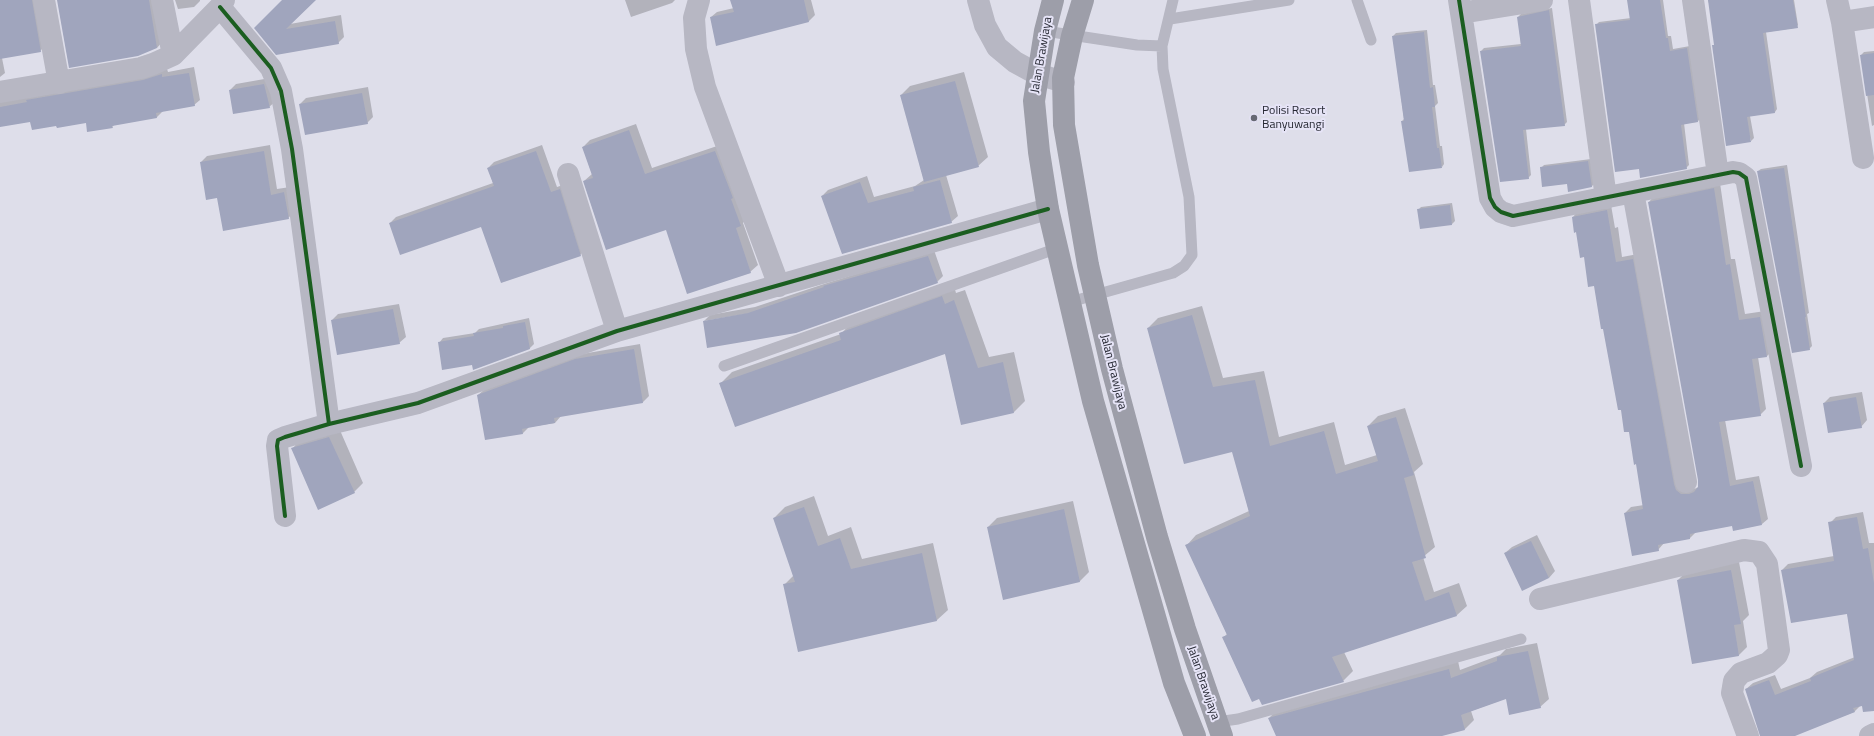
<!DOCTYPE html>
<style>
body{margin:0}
canvas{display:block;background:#dedeea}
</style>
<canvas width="1874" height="736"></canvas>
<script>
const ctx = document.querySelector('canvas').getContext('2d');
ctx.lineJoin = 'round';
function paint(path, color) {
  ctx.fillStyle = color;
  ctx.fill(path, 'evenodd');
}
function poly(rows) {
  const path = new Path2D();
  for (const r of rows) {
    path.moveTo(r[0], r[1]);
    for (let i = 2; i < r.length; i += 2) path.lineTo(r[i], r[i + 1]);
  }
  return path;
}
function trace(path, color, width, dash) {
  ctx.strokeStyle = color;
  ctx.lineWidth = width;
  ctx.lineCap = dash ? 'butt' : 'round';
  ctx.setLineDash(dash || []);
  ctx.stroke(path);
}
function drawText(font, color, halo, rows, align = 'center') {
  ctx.font = font + ' "Titillium Web",sans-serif';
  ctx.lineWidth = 4;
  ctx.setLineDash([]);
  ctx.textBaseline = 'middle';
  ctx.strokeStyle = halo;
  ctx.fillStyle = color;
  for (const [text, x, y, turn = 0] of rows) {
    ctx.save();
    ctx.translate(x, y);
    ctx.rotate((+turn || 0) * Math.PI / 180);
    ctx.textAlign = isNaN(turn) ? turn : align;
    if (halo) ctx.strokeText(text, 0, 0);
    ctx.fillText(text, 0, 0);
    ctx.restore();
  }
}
paint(poly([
 [0,0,38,0,46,45,40,51,2,58,5,73,0,77],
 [58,0,156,0,162,42,157,48],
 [175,0,200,0,200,1,194,7,178,9],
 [283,0,315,0,290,24,341,15,344,37,338,43,277,54],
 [625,0,675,0,672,3,631,17],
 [731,0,811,0,815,15,809,21,717,45,711,17,717,12,734,8],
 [1628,0,1663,0,1668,36,1671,36,1673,49,1690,46,1700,119,1697,122,1684,123,1689,165,1686,168,1640,168,1596,25,1599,22,1631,18],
 [1708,0,1794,0,1798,25,1795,28,1766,32,1777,109,1775,112,1750,116,1754,138,1751,141],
 [1552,8,1567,122,1564,125,1526,129,1531,175,1528,178,1481,51,1484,48,1521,44,1518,17,1521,14],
 [1427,30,1433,85,1435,85,1438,103,1435,106,1440,146,1442,146,1444,164,1442,167,1402,121,1404,119,1393,36,1396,33],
 [1874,51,1874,125,1872,126,1861,55,1864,52],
 [194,67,200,100,194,105,163,111,157,117,115,124,112,127,86,122,57,125,31,121,0,126,0,97,167,69,168,72],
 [964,72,988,157,978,166,946,175,958,216,951,222,822,196,828,190,867,176,874,197,915,186,924,180,901,95,910,86],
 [270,78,276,101,269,107,230,90,236,84],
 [368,87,373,117,367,123,300,104,306,98],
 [636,124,652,168,723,144,747,218,743,223,758,265,750,272,666,228,584,181,592,174,583,147,590,140],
 [270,145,277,189,290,187,295,212,288,218,218,197,201,162,207,156],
 [542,145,557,187,566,184,586,249,580,255,482,225,390,223,396,217,493,183,488,168,494,162],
 [1591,159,1594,184,1591,187,1568,183,1541,168,1544,165],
 [1787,165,1809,313,1807,314,1812,346,1809,349,1758,171,1761,169],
 [1720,183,1731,259,1735,259,1745,314,1765,311,1773,350,1767,356,1758,357,1766,409,1760,415,1725,420,1736,480,1759,476,1768,519,1762,524,1733,525,1696,532,1690,538,1664,543,1658,550,1625,513,1631,507,1644,505,1637,463,1629,430,1621,409,1595,285,1573,217,1578,211,1611,205,1615,228,1618,227,1622,257,1638,254,1688,488,1694,489,1699,487,1699,480,1649,202,1654,196],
 [1452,203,1455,221,1452,224,1418,210,1421,207],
 [934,250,943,276,937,282,704,321,710,315,755,307,827,283],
 [954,286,956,293,965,290,989,357,1014,352,1025,401,1014,412,962,424,945,352,720,384,732,372,841,334,852,322],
 [399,304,406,337,399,343,332,320,338,314],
 [1202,306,1223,378,1264,371,1279,437,1334,422,1345,465,1377,455,1368,426,1378,416,1405,408,1423,464,1414,472,1435,547,1423,557,1434,592,1459,583,1467,606,1457,615,1344,652,1353,671,1343,681,1224,637,1227,634,1187,545,1196,535,1249,511,1233,451,1148,328,1158,318],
 [529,318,534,344,530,348,473,364,439,343,443,338,475,333,479,329],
 [640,344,649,396,643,402,561,416,555,423,529,427,523,433,486,439,478,395,485,389,582,354],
 [1862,392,1867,420,1861,427,1824,403,1830,397],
 [339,428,363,483,354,492,292,449,301,439],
 [814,496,828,536,851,527,862,559,933,543,948,610,937,620,799,651,784,585,794,575,774,518,785,507],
 [1073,501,1089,572,1080,581,1004,598,988,527,997,518],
 [1863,512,1869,543,1874,543,1874,704,1860,706,1854,712,1791,736,1761,736,1746,689,1753,683,1775,675,1781,689,1810,678,1817,672,1855,657,1847,612,1782,570,1788,564,1834,556,1830,523,1836,517],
 [1537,535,1555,571,1549,578,1505,553,1512,547],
 [1739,562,1749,615,1743,621,1747,647,1739,655,1693,663,1678,580,1686,572],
 [1537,643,1549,699,1540,707,1507,698,1471,711,1474,720,1465,729,1438,736,1277,736,1269,718,1278,709,1458,661,1460,670,1500,655,1506,649]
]), '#0003');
paint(poly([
 [0,0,32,0,41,52,0,59],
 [57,0,149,0,157,48,138,56,69,68],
 [282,0,316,0,286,29,335,21,339,44,276,55,254,28],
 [730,0,804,0,809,22,716,46,710,17,734,12],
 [1627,0,1660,0,1666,38,1668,38,1670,51,1687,48,1698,122,1681,125,1687,169,1640,178,1639,169,1615,172,1595,24,1630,20],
 [1708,0,1793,0,1798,28,1763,33,1775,113,1747,117,1751,142,1726,146,1712,45,1714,45],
 [1549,10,1565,126,1523,130,1529,179,1500,182,1480,51,1521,46,1517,17],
 [1424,32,1430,88,1433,87,1435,107,1432,107,1437,148,1439,148,1442,168,1409,172,1401,121,1404,121,1392,36],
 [1874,53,1874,95,1866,96,1860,55],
 [189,73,195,106,156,113,157,118,112,126,113,128,87,132,86,123,57,128,56,126,32,130,30,122,0,127,0,107,27,102,26,100,143,80,162,74,162,77],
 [955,81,979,167,924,182,900,95],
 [264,84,270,108,233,114,229,90],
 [362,93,368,124,305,135,299,104],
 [629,130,645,174,715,151,733,198,731,199,741,226,736,228,751,273,687,294,666,230,606,250,583,181,593,178,582,147],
 [264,151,271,195,284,192,289,219,223,231,217,198,206,200,200,162],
 [536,151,551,192,560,189,581,256,501,283,481,227,400,255,389,223,494,186,487,168],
 [1588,161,1592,187,1568,192,1567,184,1542,187,1540,167],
 [1784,168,1806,317,1805,317,1810,350,1792,353,1757,171],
 [940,180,952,223,842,254,821,196,860,182,868,203,914,191,913,187],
 [1714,188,1726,265,1730,264,1739,320,1760,317,1767,357,1752,359,1761,416,1719,422,1730,486,1753,481,1762,525,1733,531,1732,526,1690,534,1690,539,1658,545,1659,551,1632,556,1624,513,1643,509,1636,464,1634,465,1629,432,1624,432,1621,410,1618,410,1603,329,1601,329,1594,286,1588,287,1584,257,1580,258,1576,232,1574,233,1572,217,1607,210,1616,262,1633,259,1674,484,1676,490,1681,494,1689,494,1694,492,1698,487,1698,480,1648,202],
 [1450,205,1452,225,1420,229,1417,209],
 [928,256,938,283,796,333,707,348,703,321,748,313,824,287,823,286],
 [942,296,945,304,954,300,978,368,1003,362,1014,413,961,425,945,354,735,427,719,383,841,340,839,333],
 [393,309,400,344,337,355,331,320],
 [1192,315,1213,387,1255,380,1270,446,1324,431,1336,474,1378,461,1367,426,1396,417,1414,475,1404,478,1426,558,1412,562,1425,601,1449,592,1457,616,1332,657,1344,682,1262,705,1259,699,1252,702,1222,637,1227,635,1185,545,1250,516,1232,452,1184,464,1147,328],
 [525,322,530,349,473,370,472,365,442,370,438,342,474,336,473,333,503,328,503,326],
 [634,349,643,403,554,418,555,423,522,429,523,434,485,440,477,395,575,359],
 [1856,397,1862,428,1828,433,1823,403],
 [329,437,355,493,318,510,291,448],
 [804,507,818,546,840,538,851,569,922,553,937,621,798,652,783,584,795,582,773,518],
 [1064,509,1080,582,1003,600,987,527],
 [1857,517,1863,549,1868,548,1874,583,1874,711,1863,712,1862,706,1853,708,1855,712,1795,736,1760,736,1745,689,1769,680,1775,695,1811,681,1810,678,1854,660,1847,614,1791,623,1781,570,1834,561,1828,522],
 [1531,541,1549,578,1522,591,1504,553],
 [1731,570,1741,624,1734,625,1739,656,1692,664,1677,580],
 [1528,651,1541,708,1509,715,1506,699,1461,715,1465,730,1442,736,1276,736,1268,718,1449,669,1451,678,1497,661,1497,657]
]), '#a0a5bd');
trace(poly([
 [1357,0,1371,40],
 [1170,19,1289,0],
 [1045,31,1137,45,1162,46,1163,69,1189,197,1192,255,1184,266,1173,273,1070,302],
 [1162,46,1173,0],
 [724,366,1058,248],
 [1217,722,1238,719,1521,639]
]), '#b7b7c3', 11);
trace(poly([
 [44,0,59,83],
 [162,0,173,55],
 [699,0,694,18,696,49,705,87,779,286],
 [978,0,985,25,997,47,1015,62,1037,74,1064,82],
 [1459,0,1490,198,1495,207,1501,212,1513,216,1733,172,1739,173,1746,178,1801,466],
 [1579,0,1606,198],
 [1693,0,1718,175],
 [1837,0,1842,22,1874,17],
 [220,7,271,68,281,91,292,149,329,424],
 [1461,13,1542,0],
 [1842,22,1863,158],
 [0,92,141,68,153,64,173,55,220,7,224,0],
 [568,174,617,331],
 [1633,192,1686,482],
 [285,516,277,446,278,440,285,437,329,424,418,403,617,331,1048,209],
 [1540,599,1744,550,1759,552,1767,564,1779,650,1777,655,1768,663,1741,673,1734,681,1732,693,1748,736],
 [1870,736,1874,734]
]), '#b7b7c3', 22);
trace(poly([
 [1053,0,1045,31,1034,101,1039,152,1048,209,1093,401,1174,683,1195,736],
 [1083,0,1072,36,1063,78,1064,125,1088,265,1112,369,1157,537,1185,629,1222,736]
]), '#9d9ea9', 22);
trace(poly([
 [1459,0,1490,198,1495,207,1501,212,1513,216,1733,172,1739,173,1746,178,1801,466],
 [220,7,271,68,281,91,292,149,329,424],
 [285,516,277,446,278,440,285,437,329,424,418,403,617,331,1048,209]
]), '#1b5e20', 4);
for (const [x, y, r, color] of [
 [1254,118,4,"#666873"]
]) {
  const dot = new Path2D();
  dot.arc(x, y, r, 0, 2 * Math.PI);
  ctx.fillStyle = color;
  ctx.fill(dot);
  trace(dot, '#e6e4f7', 1.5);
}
drawText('12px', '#262833', '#e6e4f7', [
 ["Jalan Brawijaya",1042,55,-80],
 ["Jalan Brawijaya",1113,372,76],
 ["Jalan Brawijaya",1203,683,71]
]);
drawText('12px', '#262833', '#e6e4f7', [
 ["Polisi Resort",1262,111],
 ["Banyuwangi",1262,125]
], 'left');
</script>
